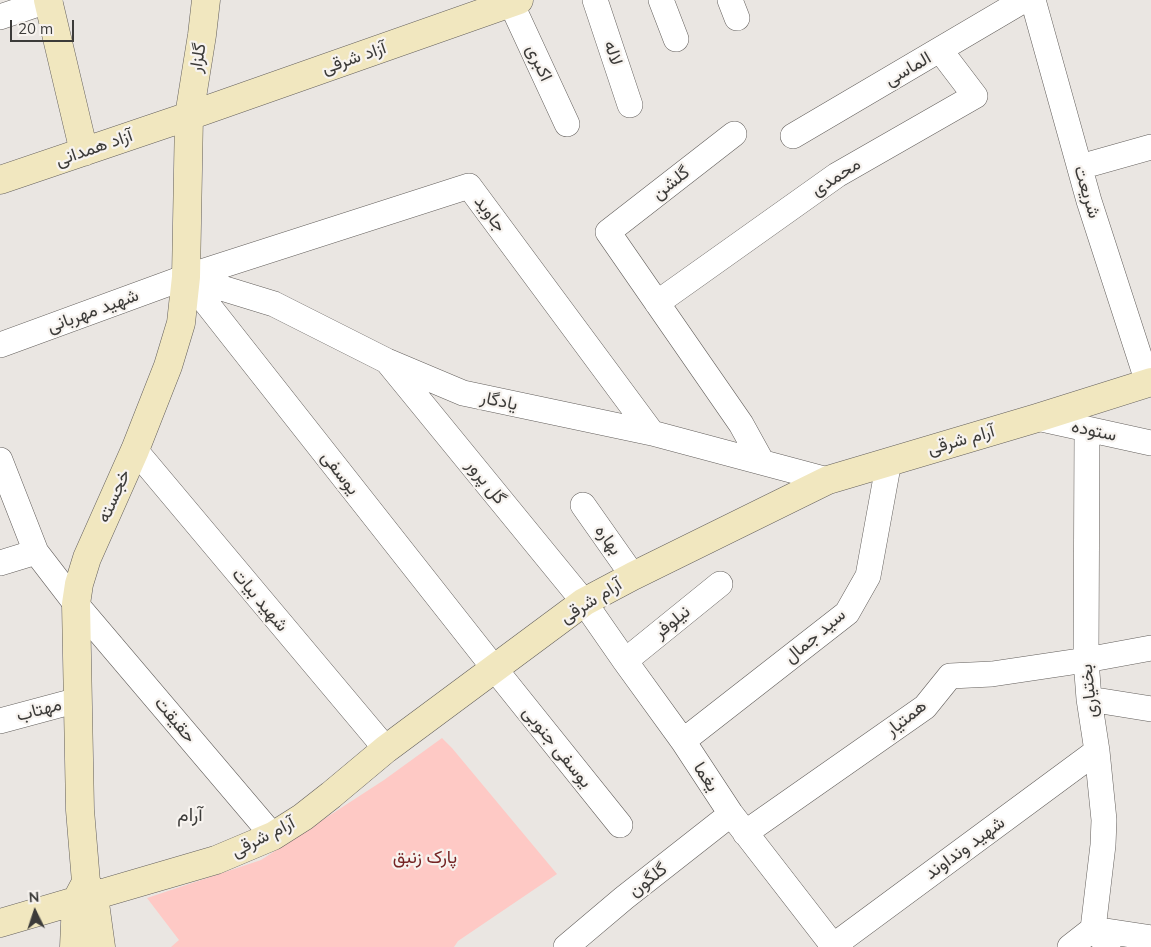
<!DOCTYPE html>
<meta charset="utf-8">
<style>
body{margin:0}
#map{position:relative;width:1151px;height:947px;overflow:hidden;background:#eae6e2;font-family:Mulish,sans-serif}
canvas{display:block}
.north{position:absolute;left:10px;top:887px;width:50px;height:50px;-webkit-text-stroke:4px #f7f3ef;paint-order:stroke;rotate:356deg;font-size:14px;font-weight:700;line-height:20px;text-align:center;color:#3c3b39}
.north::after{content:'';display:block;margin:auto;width:18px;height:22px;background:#3c3b39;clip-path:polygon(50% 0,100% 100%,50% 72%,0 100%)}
.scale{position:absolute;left:10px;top:20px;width:64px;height:22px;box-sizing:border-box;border:2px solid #3c3b39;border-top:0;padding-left:6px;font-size:15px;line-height:18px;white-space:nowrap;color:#3c3b39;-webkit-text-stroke:4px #f7f3ef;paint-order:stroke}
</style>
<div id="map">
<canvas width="1151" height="947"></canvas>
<div class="north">N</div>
<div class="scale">20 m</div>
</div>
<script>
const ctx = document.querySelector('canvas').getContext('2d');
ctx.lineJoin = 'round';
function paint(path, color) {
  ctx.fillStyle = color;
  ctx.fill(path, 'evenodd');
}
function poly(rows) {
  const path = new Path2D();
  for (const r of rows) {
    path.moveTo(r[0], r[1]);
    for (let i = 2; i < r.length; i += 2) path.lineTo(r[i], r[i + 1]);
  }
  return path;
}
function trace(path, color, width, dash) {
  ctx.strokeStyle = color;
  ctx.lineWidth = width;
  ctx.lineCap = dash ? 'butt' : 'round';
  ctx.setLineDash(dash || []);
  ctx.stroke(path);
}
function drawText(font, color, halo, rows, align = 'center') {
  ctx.font = font + ' Mulish,Vazirmatn,sans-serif';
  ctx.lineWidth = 4.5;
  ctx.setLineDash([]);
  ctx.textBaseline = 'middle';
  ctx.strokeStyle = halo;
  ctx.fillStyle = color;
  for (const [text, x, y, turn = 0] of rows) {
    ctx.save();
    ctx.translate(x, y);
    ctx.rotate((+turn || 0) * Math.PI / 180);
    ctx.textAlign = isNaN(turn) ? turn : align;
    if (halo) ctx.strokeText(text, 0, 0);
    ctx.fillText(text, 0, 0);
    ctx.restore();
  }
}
paint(poly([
 [442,738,452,748,557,874,458,941,454,947,171,947,179,940,147,898,261,860,384,780]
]), '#fec9c5');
const street = poly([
 [595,0,630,105],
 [661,0,676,39],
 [730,0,737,18],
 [1033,0,1089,201,1148,383],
 [511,3,567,124],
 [0,17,50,0],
 [734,134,608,232,741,424,762,462],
 [793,136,1024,0],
 [1080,167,1151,147],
 [186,277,494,668,620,825],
 [186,277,274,304,387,361,463,393,652,433,828,480],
 [657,303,837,175,975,96,940,50],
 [0,345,186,277,469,186,652,433],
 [387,361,584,602,625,661,683,741,731,814,834,947],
 [1037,418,1151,443],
 [1087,429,1086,660,1089,699,1097,751,1104,820,1103,845,1093,929,1105,942,1108,947],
 [135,450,386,749],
 [0,460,36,552,76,604,273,836],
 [583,505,633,576],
 [0,563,36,552],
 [625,661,720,584],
 [1089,699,1151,709],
 [0,721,78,700],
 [683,741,847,613,868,576,889,461],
 [745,833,925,707,950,676,992,674,1086,660,1151,648],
 [833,946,1097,751],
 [566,947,624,898,731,814],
 [1070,947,1093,929,1151,938]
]);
const secondary = poly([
 [48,0,84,152],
 [0,180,189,116,519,0],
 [0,923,216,860,273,836,303,817,331,795,386,749,584,602,633,576,828,480,1037,418,1151,382],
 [74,947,76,901,84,886],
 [101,947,94,896,86,882,80,810,76,604,79,584,87,558,135,450,168,366,181,323,186,277,189,116,202,35,206,0]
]);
trace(street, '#635f5c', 26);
trace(secondary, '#635f5c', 29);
trace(street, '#fff', 25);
trace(secondary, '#f1e7bf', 28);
drawText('18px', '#3c3b39', '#f7f3ef', [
 ["لاله",613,53,72],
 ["گلزار",198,58,-81],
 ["آزاد شرقی",354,58,-19],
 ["اکبری",539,63,65],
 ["الماسی",908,69,-30],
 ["آزاد همدانی",94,148,-19],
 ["محمدی",836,177,-33],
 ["گلشن",671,183,-38],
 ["شریعت",1087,192,73],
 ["جاوید",490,214,53],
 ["شهید مهربانی",93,311,-20],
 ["یادگار",499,401,12],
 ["ستوده",1094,431,12],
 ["آرام شرقی",961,440,-16],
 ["یوسفی",340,473,52],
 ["گل پرور",486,482,51],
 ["خجسته",114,496,-66],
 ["بهاره",608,540,54],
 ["شهید بیات",260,600,50],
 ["آرام شرقی",591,601,-32],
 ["نیلوفر",672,622,-39],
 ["سید جمال",815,636,-40],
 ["بختیاری",1089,691,-96],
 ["مهتاب",39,710,-15],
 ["همتیار",906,718,-38],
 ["حقیقت",175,720,50],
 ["یوسفی جنوبی",557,747,51],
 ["یغما",706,777,57],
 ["آرام شرقی",263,837,-27],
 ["شهید ونداوند",965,848,-36],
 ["گلگون",648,880,-38]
]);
drawText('18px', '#752525', '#f7f3ef', [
 ["پارک زنبق",425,858]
]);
drawText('19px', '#3c3b39', '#f7f3ef', [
 ["آرام",190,815]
]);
</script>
